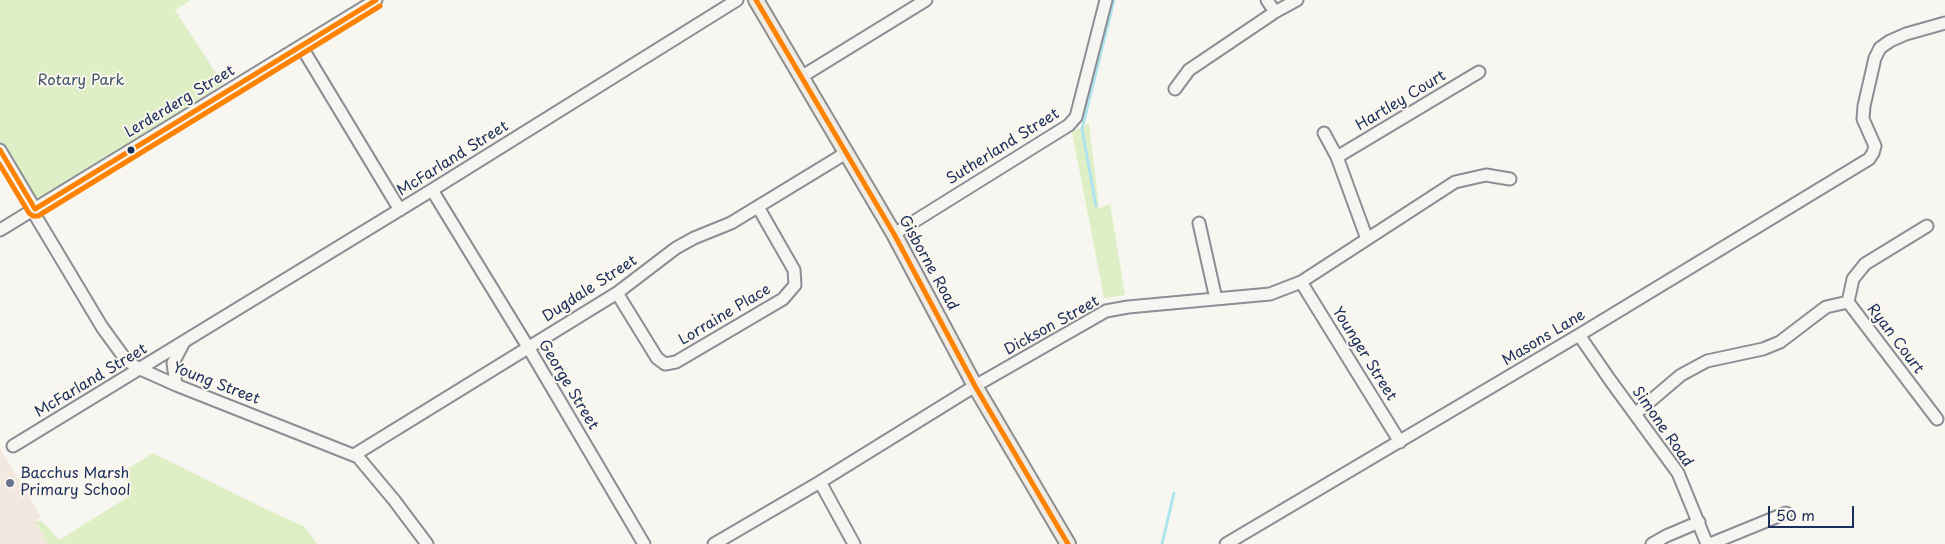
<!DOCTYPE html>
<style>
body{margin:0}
#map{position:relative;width:1945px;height:544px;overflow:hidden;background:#f8f6f0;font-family:"Playpen Sans",sans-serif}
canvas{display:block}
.scale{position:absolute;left:1768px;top:506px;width:86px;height:22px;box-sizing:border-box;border:2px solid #1b2f5e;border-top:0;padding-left:6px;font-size:15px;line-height:18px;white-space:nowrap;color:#1b2f5e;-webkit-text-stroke:4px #fbf7ec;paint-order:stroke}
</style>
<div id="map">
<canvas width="1945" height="544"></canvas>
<div class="scale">50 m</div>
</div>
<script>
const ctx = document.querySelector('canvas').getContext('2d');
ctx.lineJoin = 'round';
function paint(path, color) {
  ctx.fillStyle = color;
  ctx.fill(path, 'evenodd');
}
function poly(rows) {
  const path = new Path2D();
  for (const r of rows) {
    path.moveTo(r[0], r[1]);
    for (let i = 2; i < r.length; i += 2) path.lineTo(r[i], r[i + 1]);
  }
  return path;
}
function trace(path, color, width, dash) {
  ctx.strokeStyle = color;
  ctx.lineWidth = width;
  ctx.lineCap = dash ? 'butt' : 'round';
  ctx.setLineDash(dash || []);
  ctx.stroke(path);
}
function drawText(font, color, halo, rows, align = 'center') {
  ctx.font = font + ' "Playpen Sans",sans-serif';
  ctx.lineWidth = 4;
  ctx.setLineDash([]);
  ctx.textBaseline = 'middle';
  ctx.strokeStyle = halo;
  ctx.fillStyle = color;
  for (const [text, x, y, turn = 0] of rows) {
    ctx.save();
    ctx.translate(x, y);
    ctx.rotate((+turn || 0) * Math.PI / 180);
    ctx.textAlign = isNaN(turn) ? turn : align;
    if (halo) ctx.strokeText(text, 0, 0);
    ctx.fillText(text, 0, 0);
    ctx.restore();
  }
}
paint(poly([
 [0,449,41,517,35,521,48,544,0,544]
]), '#f3e8df');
paint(poly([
 [0,0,191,0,175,10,223,84,36,205,0,148],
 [1089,123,1099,208,1110,204,1125,295,1104,298,1072,132],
 [153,453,272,512,305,527,317,544,48,544,35,521,42,521,59,540,128,497,127,469]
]), '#dfefc5');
trace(poly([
 [1096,206,1082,129,1114,0],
 [1162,544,1174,493]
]), '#aee4ee', 3);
const minor = poly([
 [1267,0,1275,12],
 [301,46,400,210],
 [801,77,926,0],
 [1175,89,1189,70,1275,12,1297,0],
 [1324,133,1337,157,1367,239],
 [0,150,35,209],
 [1337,157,1479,72],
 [432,190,528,347,644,544],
 [32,210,102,327,126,360,138,368,176,385,358,457,394,500,427,544],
 [1199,223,1216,299],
 [0,230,376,0],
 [894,234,1069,125,1076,117,1106,0],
 [1301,282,1400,442],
 [617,293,657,358,665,364,676,362,783,299,795,285,794,270,758,207],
 [1848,302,1853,279,1865,264,1927,226],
 [1579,335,1610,380,1678,473,1707,544],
 [176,385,173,363,183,344],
 [1635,414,1681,375,1707,361,1763,349,1780,342,1826,307,1848,302,1937,419],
 [13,446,432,190,737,0],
 [354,455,617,293,676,248,694,238,731,223,846,153],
 [820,482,854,544],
 [714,544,820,482,975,386,1106,311,1128,307,1270,294,1301,282,1455,182,1486,175,1510,179],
 [1226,544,1579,335,1869,159,1873,153,1875,146,1863,119,1864,106,1875,58,1880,48,1890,41,1906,34,1945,23],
 [1652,544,1666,536,1699,522],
 [1710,544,1786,513]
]);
const major = poly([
 [756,0,894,234,975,386,1068,544]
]);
trace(minor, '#8b8e94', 15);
trace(major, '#8b8e94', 18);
trace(minor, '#f6f5f1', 11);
trace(major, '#f0ebe2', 14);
trace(poly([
 [756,0,894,234,975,386,1068,544],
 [0,150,35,209,376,0]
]), '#ff8200', 5);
trace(poly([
 [0,165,29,213,33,216,38,216,380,6]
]), '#ff8200', 5);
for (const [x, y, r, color] of [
 [131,150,4.5,"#1b2f5e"],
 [10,483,5,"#687591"]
]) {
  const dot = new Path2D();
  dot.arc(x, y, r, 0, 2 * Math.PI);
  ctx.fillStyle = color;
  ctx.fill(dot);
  trace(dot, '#fbf7ec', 2);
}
drawText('15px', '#3e546b', '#fbf7ec', [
 ["Rotary Park",81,81]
]);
drawText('15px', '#1b2f5e', '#fbf7ec', [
 ["Hartley Court",1401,101,-31],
 ["Lerderderg Street",180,102,-31],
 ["Sutherland Street",1003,147,-32],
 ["McFarland Street",453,159,-32],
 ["Gisborne Road",928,263,61],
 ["Dugdale Street",590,289,-33],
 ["Lorraine Place",725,315,-31],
 ["Dickson Street",1052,326,-29],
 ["Masons Lane",1544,338,-31],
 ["Ryan Court",1895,339,53],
 ["Younger Street",1364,354,58],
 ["McFarland Street",91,381,-31],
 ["Young Street",216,384,21],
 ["George Street",568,385,59],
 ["Simone Road",1662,427,55]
]);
drawText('15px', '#1b2f5e', '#fbf7ec', [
 ["Bacchus Marsh",20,474],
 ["Primary School",20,491]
], 'left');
</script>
